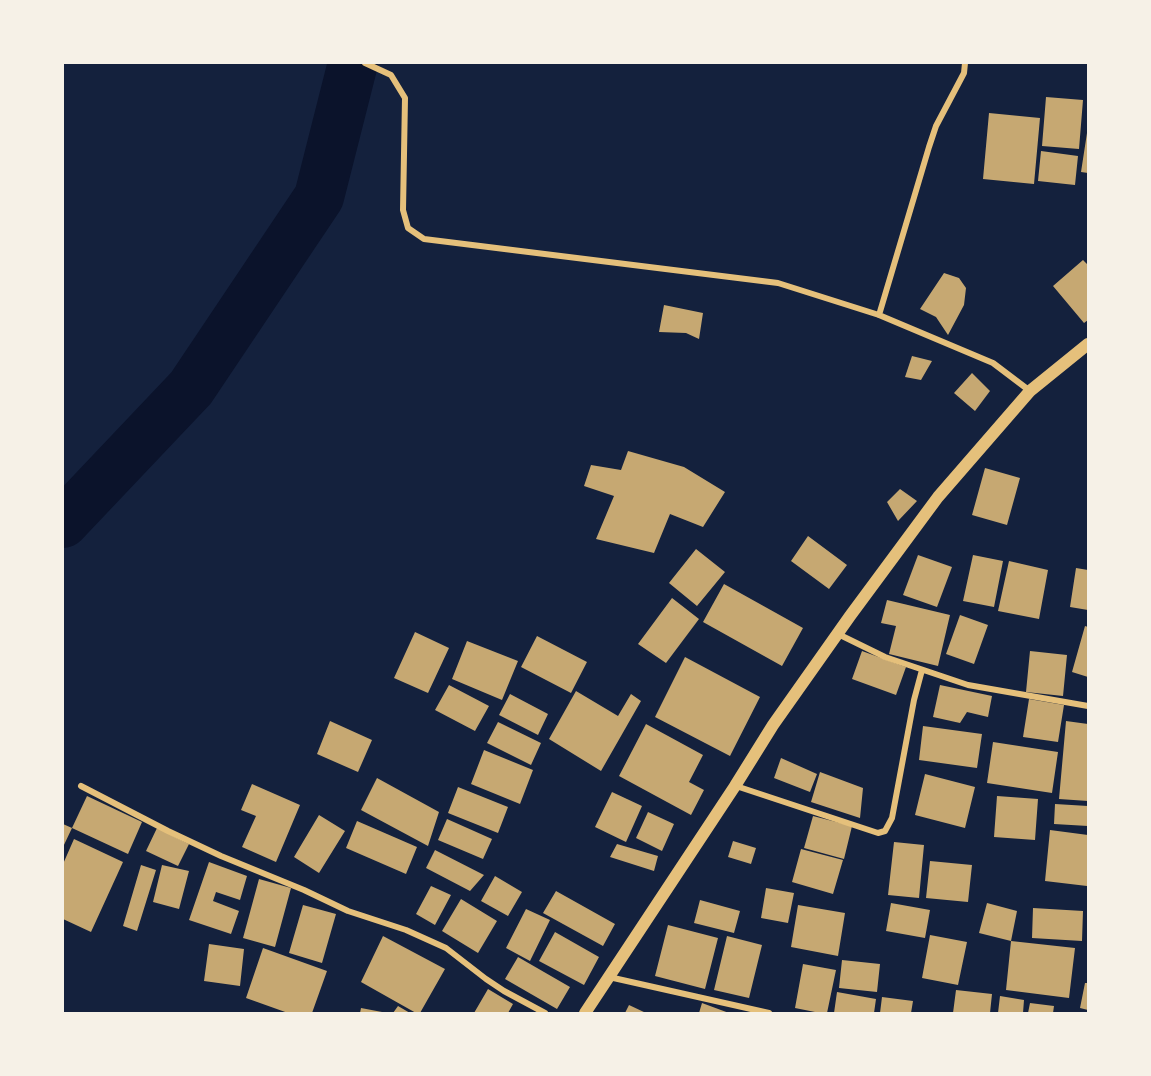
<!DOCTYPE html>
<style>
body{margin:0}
#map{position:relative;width:1151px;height:1076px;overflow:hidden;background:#14213d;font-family:Raleway,sans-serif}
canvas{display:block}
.frame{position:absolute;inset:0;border:64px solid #f6f1e7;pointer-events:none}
</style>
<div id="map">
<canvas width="1151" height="1076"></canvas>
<div class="frame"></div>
</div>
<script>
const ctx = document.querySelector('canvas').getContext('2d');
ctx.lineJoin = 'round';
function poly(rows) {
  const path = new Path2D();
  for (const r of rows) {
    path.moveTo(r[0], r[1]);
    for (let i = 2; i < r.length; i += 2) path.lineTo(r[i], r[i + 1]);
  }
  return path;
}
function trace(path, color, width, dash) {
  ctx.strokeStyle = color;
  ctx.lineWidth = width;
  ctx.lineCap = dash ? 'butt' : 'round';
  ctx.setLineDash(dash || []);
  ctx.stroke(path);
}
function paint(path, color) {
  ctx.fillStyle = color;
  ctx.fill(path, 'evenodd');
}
trace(poly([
 [63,523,191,388,319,197,353,63]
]), '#0b132b', 50);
paint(poly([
 [1046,97,1083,100,1079,149,1042,146],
 [989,113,1040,118,1034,184,983,179],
 [1087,133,1088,133,1088,173,1081,172],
 [1041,151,1078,156,1075,185,1038,181],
 [1083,260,1088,265,1088,320,1084,323,1053,286],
 [944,273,959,278,966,288,964,305,948,335,936,317,920,309],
 [664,305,703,313,699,339,686,333,659,332],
 [912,356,932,361,921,380,905,377],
 [972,373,990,391,975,411,954,393],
 [628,451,684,467,725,492,703,527,670,514,654,553,596,539,614,496,584,486,591,465,621,470],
 [985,468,1020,478,1007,525,972,515],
 [900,489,917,501,898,521,887,502],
 [808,536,847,565,829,589,791,561],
 [696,549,725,572,697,606,669,583],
 [918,555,952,567,937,607,903,595],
 [973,555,1003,561,994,607,963,601],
 [1009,561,1048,570,1039,619,998,611],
 [1076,568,1088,570,1088,610,1070,607],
 [724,584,803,628,782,666,703,622],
 [672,598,699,619,666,663,638,644],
 [887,600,950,615,938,666,889,654,896,626,881,623],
 [960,615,988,625,974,664,946,654],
 [1085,626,1088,627,1088,677,1072,672],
 [415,632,449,648,428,693,394,678],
 [537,636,587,662,571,693,521,667],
 [467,641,518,661,502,700,452,679],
 [862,651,906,667,896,695,852,679],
 [1030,651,1067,655,1063,696,1026,692],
 [685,657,760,697,730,756,655,717],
 [449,685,489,706,475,731,435,710],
 [940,685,992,696,988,717,967,712,960,723,933,717],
 [576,691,618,716,631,694,641,701,601,771,549,739],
 [510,694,548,714,538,735,499,715],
 [1029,699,1064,705,1058,742,1023,737],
 [330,721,372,740,358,772,317,754],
 [1066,721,1088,724,1088,801,1059,799],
 [498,722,541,743,531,765,487,743],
 [646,724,703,755,689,782,704,790,691,815,619,776],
 [923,726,982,734,977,768,919,760],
 [993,742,1058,752,1052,793,987,783],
 [484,750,533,770,520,804,471,784],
 [781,758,817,774,810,792,774,778],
 [820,772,863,788,860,818,811,802],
 [925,774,975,787,965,828,915,815],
 [377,778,439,812,428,846,361,810],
 [252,784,300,805,276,862,242,847,256,816,241,810],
 [458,787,508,807,498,833,448,813],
 [612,792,642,806,626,842,595,827],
 [87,796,142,822,128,854,72,828,63,847,63,824,72,828],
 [997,796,1038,799,1035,840,994,837],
 [1055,804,1088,806,1088,826,1054,824],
 [648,812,674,824,662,851,636,838],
 [319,815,345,831,319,873,294,857],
 [813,816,852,826,844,859,804,848],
 [447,819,492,839,483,859,438,840],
 [357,821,417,847,406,874,346,848],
 [157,828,189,844,178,866,146,851],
 [1050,830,1088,835,1087,886,1045,881],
 [74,839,123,862,91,932,63,919,63,864],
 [733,841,756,848,751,864,728,857],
 [894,842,924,845,919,898,888,895],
 [617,844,658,856,654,871,610,857],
 [801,849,843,860,833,894,792,882],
 [435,850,484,875,470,891,426,868],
 [930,861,972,865,968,902,926,898],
 [209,862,247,876,240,900,216,892,213,901,239,911,231,934,189,920],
 [141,865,156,870,137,931,123,926],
 [162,865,189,871,179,909,153,902],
 [495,876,522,892,508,916,481,901],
 [259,879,291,888,275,947,243,938],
 [431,886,451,895,435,925,416,914],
 [766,888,794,893,788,923,761,918],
 [556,891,615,924,603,946,543,913],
 [461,899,497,921,478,953,442,931],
 [700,900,740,911,734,933,694,923],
 [891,903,930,910,925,938,886,931],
 [987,903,1017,911,1011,941,979,933],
 [303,905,336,914,322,963,289,953],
 [798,905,845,913,838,956,791,947],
 [1033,908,1083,911,1082,941,1032,938],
 [526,909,550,920,530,961,506,948],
 [668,925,718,938,705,989,655,976],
 [555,932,599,957,584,985,539,961],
 [930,935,967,942,958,985,922,978],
 [383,936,445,969,420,1013,416,1013,361,982],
 [727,936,762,945,749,998,714,990],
 [1011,941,1075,948,1069,998,1006,990],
 [209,944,244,949,240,986,204,981],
 [263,948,327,971,312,1013,288,1013,246,998],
 [518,957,570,987,557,1009,505,979],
 [842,960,880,964,877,992,839,988],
 [803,964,836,970,827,1013,820,1013,795,1008],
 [1085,983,1088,983,1088,1010,1080,1008],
 [488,989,513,1004,508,1013,474,1013],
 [956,990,992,994,990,1013,953,1013],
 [837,992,876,999,874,1013,834,1013],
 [1000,996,1024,1000,1023,1013,998,1013],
 [882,997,913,1001,911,1013,880,1013],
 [702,1003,729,1013,699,1013],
 [1030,1003,1054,1006,1053,1013,1028,1013],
 [629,1005,646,1013,625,1013],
 [398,1006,410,1013,393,1013],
 [361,1008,382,1012,382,1013,360,1013]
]), '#c6a872');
trace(poly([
 [365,63,391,75,405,98,403,210,408,228,424,239,778,283,879,315,993,363,1030,391],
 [879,315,929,147,936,126,964,73,965,63],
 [838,634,885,657,968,685,1088,706],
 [81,786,168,831,221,856,304,890,348,911,406,930,446,948,486,979,504,991,545,1013],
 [736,786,878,833,885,831,892,818,914,700,922,670],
 [609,977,769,1013]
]), '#e5c07b', 6);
trace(poly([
 [585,1013,735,786,773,725,850,616,938,497,1030,391,1088,344]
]), '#e5c07b', 12);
</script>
